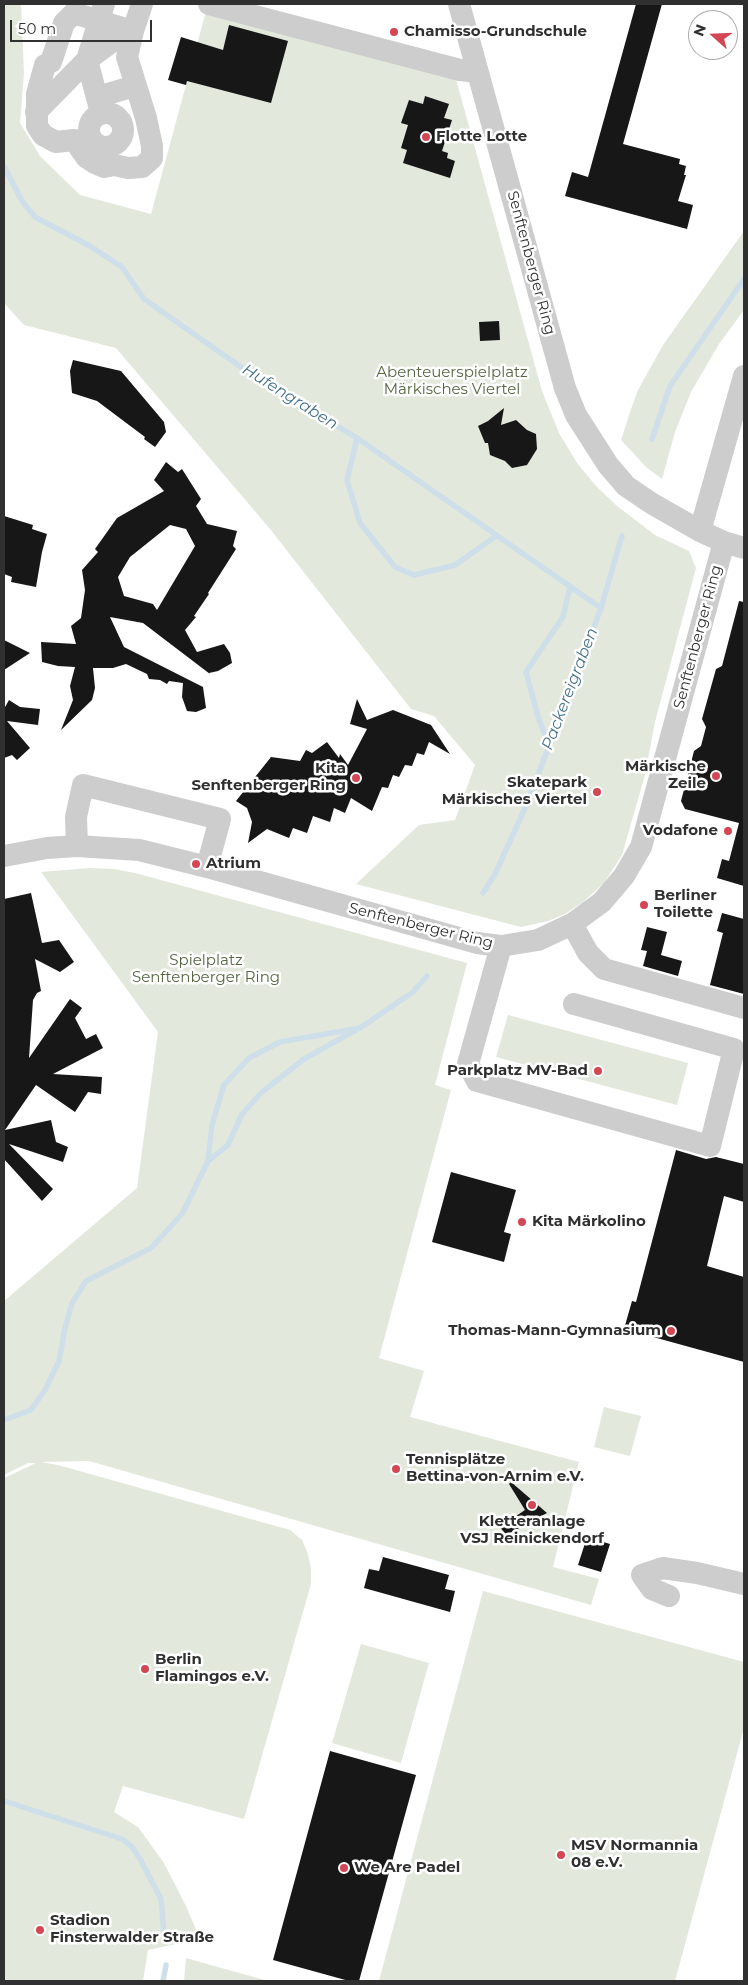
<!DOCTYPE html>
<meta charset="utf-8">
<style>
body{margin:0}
#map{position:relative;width:748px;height:1985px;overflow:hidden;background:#fff;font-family:Montserrat,sans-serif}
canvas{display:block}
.frame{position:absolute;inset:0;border:5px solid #303030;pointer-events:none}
.north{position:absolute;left:688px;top:10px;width:50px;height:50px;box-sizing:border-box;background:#fff;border:1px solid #acacac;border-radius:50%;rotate:290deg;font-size:14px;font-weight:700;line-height:20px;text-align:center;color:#303030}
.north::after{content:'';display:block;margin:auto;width:18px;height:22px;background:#d34654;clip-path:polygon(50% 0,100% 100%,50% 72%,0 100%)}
.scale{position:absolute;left:10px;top:20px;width:142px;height:22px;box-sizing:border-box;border:2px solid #303030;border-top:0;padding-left:6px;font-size:15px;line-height:18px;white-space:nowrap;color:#303030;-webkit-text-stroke:4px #fff;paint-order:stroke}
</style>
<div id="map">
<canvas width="748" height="1985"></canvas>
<div class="frame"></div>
<div class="north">N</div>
<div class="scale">50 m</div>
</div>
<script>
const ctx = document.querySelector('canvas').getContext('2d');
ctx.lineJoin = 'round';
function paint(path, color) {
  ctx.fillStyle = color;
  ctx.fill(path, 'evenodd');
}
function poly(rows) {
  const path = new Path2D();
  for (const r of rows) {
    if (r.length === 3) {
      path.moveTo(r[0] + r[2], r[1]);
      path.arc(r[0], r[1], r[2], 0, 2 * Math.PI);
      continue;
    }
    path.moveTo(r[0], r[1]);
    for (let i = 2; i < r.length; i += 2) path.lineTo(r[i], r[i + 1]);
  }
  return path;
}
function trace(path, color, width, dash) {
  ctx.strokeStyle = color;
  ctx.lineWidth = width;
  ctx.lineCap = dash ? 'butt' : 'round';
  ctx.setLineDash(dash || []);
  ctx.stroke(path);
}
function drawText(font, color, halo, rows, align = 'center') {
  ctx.font = font + ' Montserrat,sans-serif';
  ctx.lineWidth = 5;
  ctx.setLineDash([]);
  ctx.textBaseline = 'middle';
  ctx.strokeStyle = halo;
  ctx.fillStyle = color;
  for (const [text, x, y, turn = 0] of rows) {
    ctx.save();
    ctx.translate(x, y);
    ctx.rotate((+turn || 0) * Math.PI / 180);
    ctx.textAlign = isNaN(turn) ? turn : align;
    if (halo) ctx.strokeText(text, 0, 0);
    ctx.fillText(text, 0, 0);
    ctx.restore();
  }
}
paint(poly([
 [4,4,21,4,24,73,20,123,40,156,80,195,151,214,208,4,451,61,542,391,559,433,577,463,596,486,617,506,655,535,689,551,696,568,655,722,645,775,622,855,604,883,583,902,565,914,548,921,521,927,356,884,419,825,455,820,475,765,434,716,411,709,270,529,116,348,24,325,4,303],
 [744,231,744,310,719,344,691,392,675,432,662,479,647,468,621,440,631,409,638,390,663,345],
 [89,868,114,869,135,873,467,963,435,1085,451,1090,379,1358,424,1371,410,1417,579,1462,553,1567,599,1579,591,1605,89,1461,41,1462,58,1465,290,1530,302,1540,308,1554,311,1569,311,1584,244,1819,123,1786,114,1812,138,1827,164,1863,186,1906,200,1939,148,1950,143,1981,4,1981,4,1478,36,1463,28,1463,4,1475,4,1301,137,1188,158,1032,41,872],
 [508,1015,688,1063,677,1105,496,1057],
 [604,1407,641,1416,630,1456,594,1447],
 [483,1591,744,1662,744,1728,675,1981,379,1981],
 [361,1644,429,1663,401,1763,332,1743],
 [186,1958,268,1981,184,1981]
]), '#e3e8dd');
trace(poly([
 [4,166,22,201,35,217,90,246,122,267,144,299,248,372,357,438,601,608],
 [357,438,347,480,360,523,395,567,414,575,455,565,496,536],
 [652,439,670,386,744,279],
 [549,746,538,717,526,672,563,617,570,587],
 [483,893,495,874,527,804,601,608,622,536],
 [208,1161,228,1145,242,1114,262,1092,304,1059,356,1030],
 [4,1420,31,1410,45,1390,59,1361,65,1328,72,1303,86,1281,151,1248,182,1214,208,1161,212,1125,224,1085,249,1058,280,1042,360,1028,413,992,427,976],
 [4,1801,122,1839,132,1847,140,1859,161,1899,164,1934],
 [163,1981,166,1965]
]), '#cedfe9', 5.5);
paint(poly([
 [636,4,662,4,623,144,680,159,679,164,686,166,684,175,686,175,678,201,693,205,687,229,565,196,572,172,588,177],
 [229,25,288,41,271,103,187,81,186,85,168,80,181,37,223,50],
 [425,96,449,104,444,118,452,120,442,151,448,153,447,158,455,161,450,178,403,163,407,150,401,148,408,125,401,123,409,100,423,104],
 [499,321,500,340,480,341,479,322],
 [73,360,121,371,164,422,166,432,155,447,144,439,145,437,97,401,72,393,70,371],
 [504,408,501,425,516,420,527,430,536,434,537,449,527,465,512,468,505,461,490,455,488,443,485,443,478,426,488,421],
 [166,462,178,472,182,469,201,499,196,506,207,524,237,531,233,546,236,549,208,593,209,594,194,616,196,617,185,630,197,652,224,644,230,653,232,663,218,671,209,673,210,674,143,623,110,617,124,647,203,687,206,708,196,712,187,711,182,697,183,683,169,681,167,684,160,680,149,679,147,674,126,664,113,668,93,668,95,688,92,700,61,730,73,700,70,686,75,667,58,666,42,662,41,642,76,644,71,626,81,618,85,590,82,570,98,552,95,549,117,518,164,491,154,480],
 [170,525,186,529,195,546,157,610,153,604,124,596,118,577,130,557],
 [4,516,33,525,32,529,47,534,42,552,36,587,11,582,12,577,4,574],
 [739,601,744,602,744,886,717,878,722,859,729,861,739,823,685,809,681,801,694,751,701,746,706,727,702,719,716,669,722,666],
 [4,640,30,653,4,670],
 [357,699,367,720,393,710,431,725,450,754,429,742,424,755,417,753,412,766,405,765,399,777,393,775,388,788,382,787,372,811,351,798,345,813,334,808,330,822,313,816,307,833,293,828,289,838,267,829,248,843,252,822,247,808,236,801,271,757,300,761,306,750,312,753,327,742,339,758,340,754,348,765,367,729,350,724],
 [9,700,20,707,40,709,38,725,7,721,30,748,17,760,12,755,4,758,4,709],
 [31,893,42,943,59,940,74,962,60,972,35,959,41,991,37,993,33,1000,29,1058,70,999,82,1008,75,1018,86,1039,96,1034,103,1048,53,1074,102,1077,101,1094,88,1092,75,1112,36,1085,5,1130,51,1120,56,1142,68,1147,63,1162,9,1144,53,1189,42,1201,4,1159,4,899],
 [722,913,744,919,744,994,710,985,723,933,717,931],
 [647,927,667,932,661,955,682,961,678,976,643,966,647,951,641,950],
 [676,1150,706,1159,716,1157,744,1164,744,1202,724,1196,707,1266,744,1277,744,1362,624,1329,632,1301,636,1302],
 [451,1172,516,1190,504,1232,511,1234,504,1262,432,1242],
 [511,1482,547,1513,506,1535,500,1527,525,1510,509,1484],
 [587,1537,610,1544,601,1572,578,1565],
 [383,1557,449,1575,445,1589,455,1591,450,1612,364,1588,369,1569,379,1571],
 [330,1751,416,1775,359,1981,349,1981,273,1960]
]), '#171717');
trace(poly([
 [104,4,99,21,74,13,64,23,51,62,45,65,37,94,37,126,43,135,56,142,74,140,86,157,95,163,104,167,114,165,128,168,142,167,152,158,152,146,146,118,127,57,133,31,142,4],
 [209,4,460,70,478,72],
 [459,4,565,388,576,415,608,465,626,486,651,503,700,531,724,542,744,548],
 [97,97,135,86],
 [36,112,87,60,117,38,130,43],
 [106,130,17],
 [101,113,87,60,99,21,133,31],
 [700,531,744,376],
 [77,846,76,817,83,785,220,819,207,867],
 [4,856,47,848,77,846,139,850,207,867,477,943,501,946,538,940,572,924,602,902,624,876,641,847,724,542],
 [572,924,588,953,604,969,744,1008],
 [501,946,468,1064,477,1081,710,1146,734,1049,574,1004],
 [669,1596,652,1589,642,1575,663,1568,697,1573,744,1584]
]), '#cdcdcd', 22);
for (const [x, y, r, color] of [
 [394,32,5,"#d34654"],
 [426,137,5,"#d34654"],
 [716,776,5,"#d34654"],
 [356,778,5,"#d34654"],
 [597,792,5,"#d34654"],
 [728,831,5,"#d34654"],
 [196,864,5,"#d34654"],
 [644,905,5,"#d34654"],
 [598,1071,5,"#d34654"],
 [522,1222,5,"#d34654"],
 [671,1331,5,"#d34654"],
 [396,1469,5,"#d34654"],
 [532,1505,5,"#d34654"],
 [145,1669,5,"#d34654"],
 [561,1855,5,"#d34654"],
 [344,1868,5,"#d34654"],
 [40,1930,5,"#d34654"]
]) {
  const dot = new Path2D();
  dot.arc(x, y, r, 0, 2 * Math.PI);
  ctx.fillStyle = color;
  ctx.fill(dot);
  trace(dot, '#fff', 2);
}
drawText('bold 15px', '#303030', '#fff', [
 ["Chamisso-Grundschule",404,32],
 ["Flotte Lotte",436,137],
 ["Märkische",706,767,"right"],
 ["Zeile",706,784,"right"],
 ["Kita",346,769,"right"],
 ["Senftenberger Ring",346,786,"right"],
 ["Skatepark",587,783,"right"],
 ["Märkisches Viertel",587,800,"right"],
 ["Vodafone",718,831,"right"],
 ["Atrium",206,864],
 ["Berliner",654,896],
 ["Toilette",654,913],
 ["Parkplatz MV-Bad",588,1071,"right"],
 ["Kita Märkolino",532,1222],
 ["Thomas-Mann-Gymnasium",661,1331,"right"],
 ["Tennisplätze",406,1460],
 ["Bettina-von-Arnim e.V.",406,1477],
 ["Kletteranlage",532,1522,"center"],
 ["VSJ Reinickendorf",532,1539,"center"],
 ["Berlin",155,1660],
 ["Flamingos e.V.",155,1677],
 ["MSV Normannia",571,1846],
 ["08 e.V.",571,1863],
 ["We Are Padel",354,1868],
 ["Stadion",50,1921],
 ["Finsterwalder Straße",50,1938]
], 'left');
drawText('15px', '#303030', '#fff', [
 ["Senftenberger Ring",531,263,75],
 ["Senftenberger Ring",698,637,-75],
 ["Senftenberger Ring",421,926,14]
]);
drawText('15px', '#546742', '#fff', [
 ["Abenteuerspielplatz",452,373],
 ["Märkisches Viertel",452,390],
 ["Spielplatz",206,961],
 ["Senftenberger Ring",206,978]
]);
drawText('italic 16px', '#46718a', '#fff', [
 ["Hufengraben",290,397,32],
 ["Packereigraben",570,689,-69]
]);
</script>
